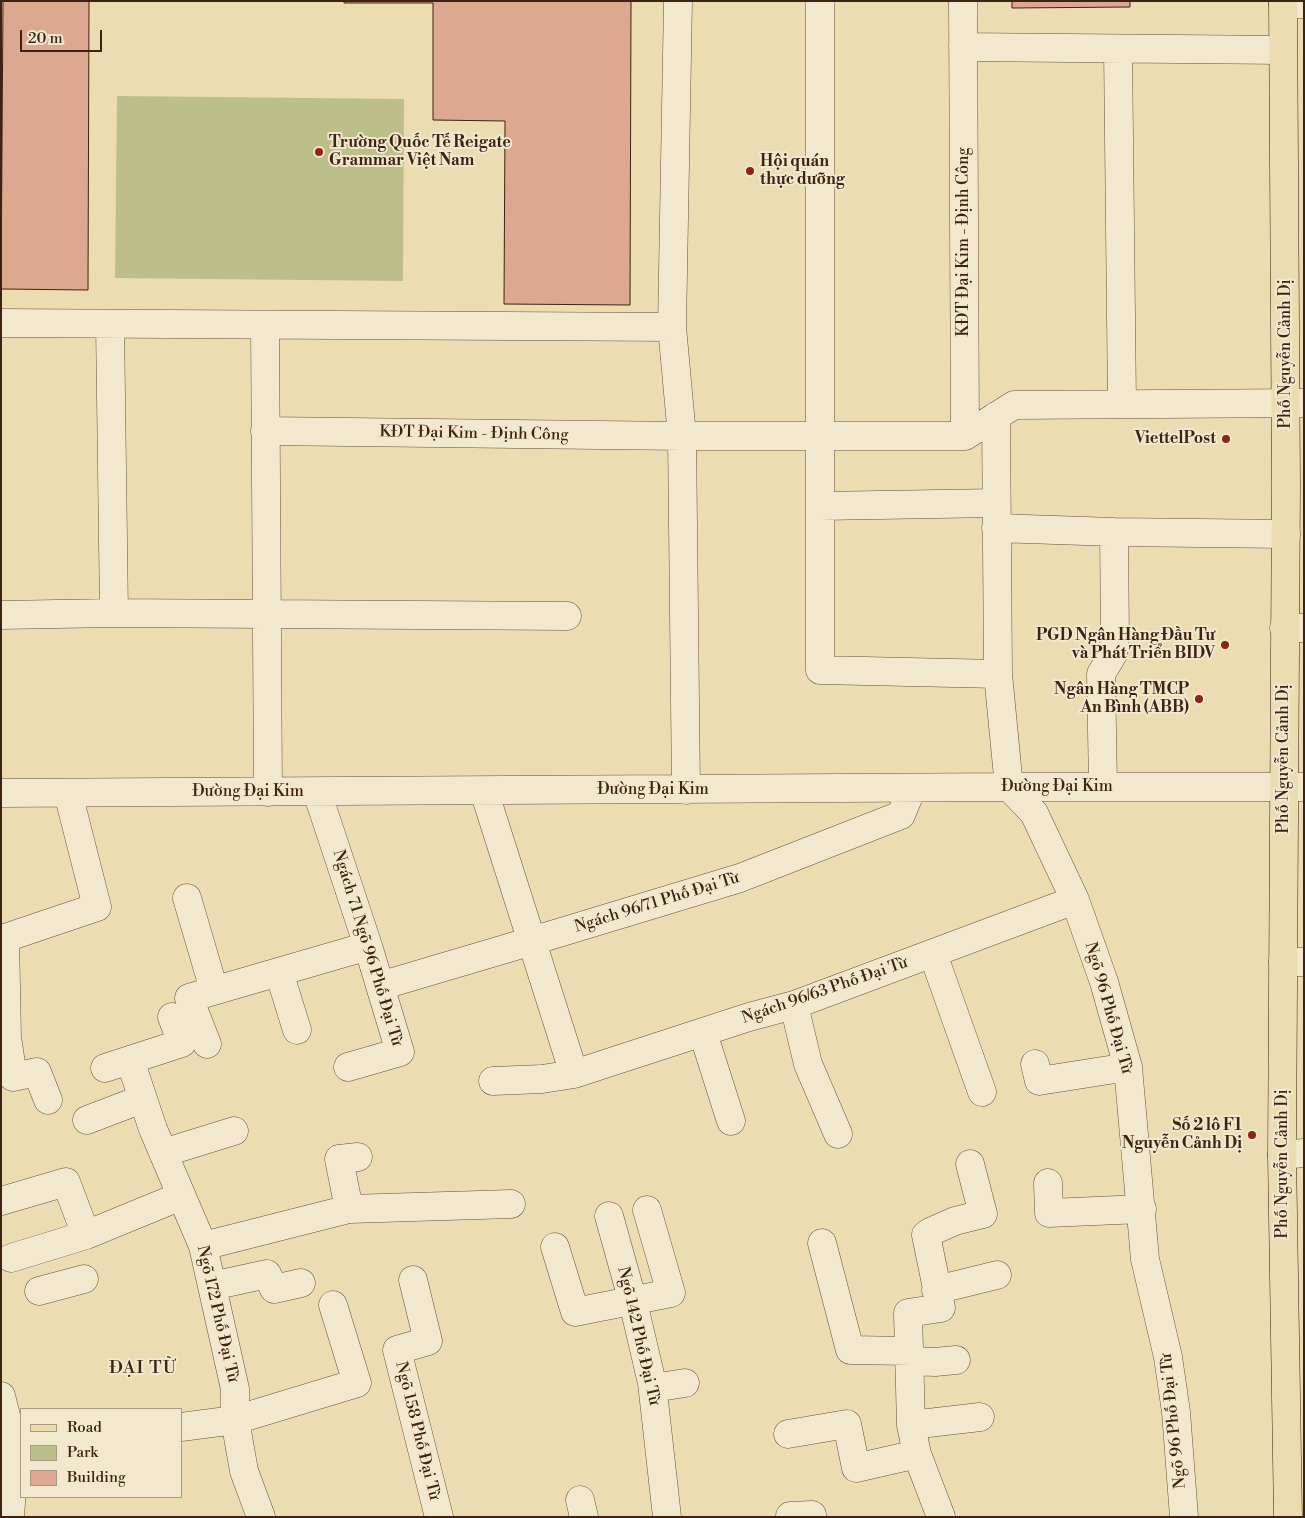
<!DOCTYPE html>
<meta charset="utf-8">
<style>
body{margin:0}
#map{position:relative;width:1305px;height:1518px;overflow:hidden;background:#ebdcb2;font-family:"Libre Bodoni",serif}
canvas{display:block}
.frame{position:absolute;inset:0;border:2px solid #3e2213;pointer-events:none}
.legend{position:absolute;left:20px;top:1408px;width:162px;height:90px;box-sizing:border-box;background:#f2e8cd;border:1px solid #aa9983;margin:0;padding:6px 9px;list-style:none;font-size:15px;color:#3e2213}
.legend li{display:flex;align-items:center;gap:10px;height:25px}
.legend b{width:25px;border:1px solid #aa9983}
.scale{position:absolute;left:20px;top:30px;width:82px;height:22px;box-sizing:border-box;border:2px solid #3e2213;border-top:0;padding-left:6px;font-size:15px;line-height:18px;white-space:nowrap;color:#3e2213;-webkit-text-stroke:4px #f2e8cd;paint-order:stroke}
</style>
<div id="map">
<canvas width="1305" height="1518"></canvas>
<div class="frame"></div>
<ul class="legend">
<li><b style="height:6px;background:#ebdcb2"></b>Road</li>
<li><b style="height:14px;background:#bcbf89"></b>Park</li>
<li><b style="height:14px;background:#dca88f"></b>Building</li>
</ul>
<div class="scale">20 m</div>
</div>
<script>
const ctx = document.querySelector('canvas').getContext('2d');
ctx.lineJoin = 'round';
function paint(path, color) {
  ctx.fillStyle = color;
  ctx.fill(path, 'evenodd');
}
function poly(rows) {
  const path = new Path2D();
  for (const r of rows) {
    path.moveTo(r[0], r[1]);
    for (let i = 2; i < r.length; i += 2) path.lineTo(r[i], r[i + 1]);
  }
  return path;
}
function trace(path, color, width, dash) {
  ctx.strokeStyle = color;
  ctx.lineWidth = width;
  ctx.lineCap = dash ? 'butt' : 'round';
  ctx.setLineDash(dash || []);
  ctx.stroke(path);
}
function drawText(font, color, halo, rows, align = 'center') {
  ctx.font = font + ' "Libre Bodoni",serif';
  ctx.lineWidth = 4;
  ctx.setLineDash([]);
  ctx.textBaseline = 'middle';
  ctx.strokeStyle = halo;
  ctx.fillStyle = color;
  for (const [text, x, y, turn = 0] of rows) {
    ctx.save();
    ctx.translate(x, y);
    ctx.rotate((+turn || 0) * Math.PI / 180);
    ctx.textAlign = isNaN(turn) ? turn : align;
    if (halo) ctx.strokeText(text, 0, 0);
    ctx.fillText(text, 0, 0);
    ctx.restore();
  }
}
paint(poly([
 [117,96,404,99,403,281,115,278]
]), '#bcbf89');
const building = poly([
 [3,1,89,1,88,290,1,289,3,1],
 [344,1,631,1,630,305,504,304,505,121,433,120,433,3,344,3,344,1],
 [1012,1,1130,1,1130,7,1012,8,1012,1]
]);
paint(building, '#dca88f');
trace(building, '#3e2213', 1);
const minor = poly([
 [678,1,672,327,682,436,686,790],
 [820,1,820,670,998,674],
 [963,1,965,436],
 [1283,4,1304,4],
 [963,47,1283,50],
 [1118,50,1122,404],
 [1,323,672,327],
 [110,324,114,613],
 [265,325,268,792],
 [996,416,998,674,1009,787,1034,813,1075,900,1104,982,1128,1067,1145,1259,1168,1357,1176,1412,1184,1517],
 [265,431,682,436,965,436,1014,405,1304,403],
 [820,506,996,503],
 [996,528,1114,532,1286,534],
 [1,615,114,613,567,616],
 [1284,628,1304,628],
 [1103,786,1101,674,1113,654,1115,638,1114,532],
 [484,791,574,1074],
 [317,792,368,946,400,1052,348,1067],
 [1,793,1009,787,1304,787],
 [187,898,214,990],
 [933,954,982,1092],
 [1283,962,1304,962],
 [279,972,297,1030],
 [380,986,532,941,740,878,901,815,912,788],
 [794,1005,808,1064,838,1134],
 [703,1033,731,1121],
 [207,1044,189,998,368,946],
 [130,1060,153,1129,203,1246,235,1389,235,1420,244,1471,261,1517],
 [1035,1064,1039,1081,1128,1067],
 [105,1068,182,1043,172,1017],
 [493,1081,542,1079,574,1074,749,1017,794,1005,1075,900],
 [48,1100,37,1072,13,1077,7,1037,5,938,97,907,68,793],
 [87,1120,142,1099],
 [163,1153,234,1131],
 [1282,1155,1304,1153],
 [1048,1183,1049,1213,1142,1209],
 [1,1201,66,1182,86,1235,181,1196],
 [349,1209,339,1159,358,1157],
 [609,1216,633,1302,652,1383,667,1517],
 [822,1243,850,1350,910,1351],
 [203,1246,349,1209,511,1204],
 [555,1247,575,1312,671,1293,647,1210],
 [11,1258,86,1235],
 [413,1280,428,1341,397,1350,439,1517],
 [212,1286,267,1274,274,1289,301,1283],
 [936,1290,997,1275],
 [39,1291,84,1279],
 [910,1361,935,1362,956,1360],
 [653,1388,685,1383],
 [1,1396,8,1424,13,1473,10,1517],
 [911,1425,980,1417],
 [181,1427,235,1420,357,1383,333,1305],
 [788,1434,847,1424,856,1468,917,1454],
 [580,1500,584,1517],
 [790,1516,812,1515,812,1517],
 [941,1517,917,1454,911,1425,908,1313,941,1308,926,1235,930,1232,955,1221,983,1214,970,1164]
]);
const major = poly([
 [1283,1,1286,486,1282,1155,1288,1517]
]);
trace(minor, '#69503b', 29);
trace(major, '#3e2213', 29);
trace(minor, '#f2e8cd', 28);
trace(major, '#ebdcb2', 28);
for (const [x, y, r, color] of [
 [319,152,5,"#8f2418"],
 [750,171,5,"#8f2418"],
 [1226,439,5,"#8f2418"],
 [1225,645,5,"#8f2418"],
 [1199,699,5,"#8f2418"],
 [1252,1135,5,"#8f2418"]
]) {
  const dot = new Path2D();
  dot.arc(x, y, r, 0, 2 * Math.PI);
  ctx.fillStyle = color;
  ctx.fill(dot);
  trace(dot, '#f2e8cd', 2);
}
drawText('bold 16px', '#3e2213', '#f2e8cd', [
 ["Trường Quốc Tế Reigate",329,143,"left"],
 ["Grammar Việt Nam",329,161,"left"],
 ["Hội quán",760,162,"left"],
 ["thực dưỡng",760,180,"left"],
 ["ViettelPost",1216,439],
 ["PGD Ngân Hàng Đầu Tư",1215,636],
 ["và Phát Triển BIDV",1215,654],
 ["Ngân Hàng TMCP",1189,690],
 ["An Bình (ABB)",1189,708],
 ["Số 2 lô F1",1242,1126],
 ["Nguyễn Cảnh Dị",1242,1144]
], 'right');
drawText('16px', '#3e2213', '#f2e8cd', [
 ["KĐT Đại Kim - Định Công",964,242,-90],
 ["Phố Nguyễn Cảnh Dị",1286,354,-90],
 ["KĐT Đại Kim - Định Công",474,434,1],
 ["Phố Nguyễn Cảnh Dị",1284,759,-90],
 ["Đường Đại Kim",1057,787],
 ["Đường Đại Kim",653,790],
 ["Đường Đại Kim",248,792],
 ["Ngách 96/71 Phố Đại Từ",657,903,-17],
 ["Ngách 71 Ngõ 96 Phố Đại Từ",367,948,73],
 ["Ngách 96/63 Phố Đại Từ",825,991,-19],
 ["Ngõ 96 Phố Đại Từ",1108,1008,74],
 ["Phố Nguyễn Cảnh Dị",1283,1164,-90],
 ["Ngõ 172 Phố Đại Từ",217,1314,77],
 ["Ngõ 142 Phố Đại Từ",638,1336,77],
 ["Ngõ 96 Phố Đại Từ",1174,1421,-96],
 ["Ngõ 158 Phố Đại Từ",417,1431,76]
]);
ctx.letterSpacing = '1px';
drawText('18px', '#3e2213', '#f2e8cd', [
 ["ĐẠI TỪ",143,1369]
]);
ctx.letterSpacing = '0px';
</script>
